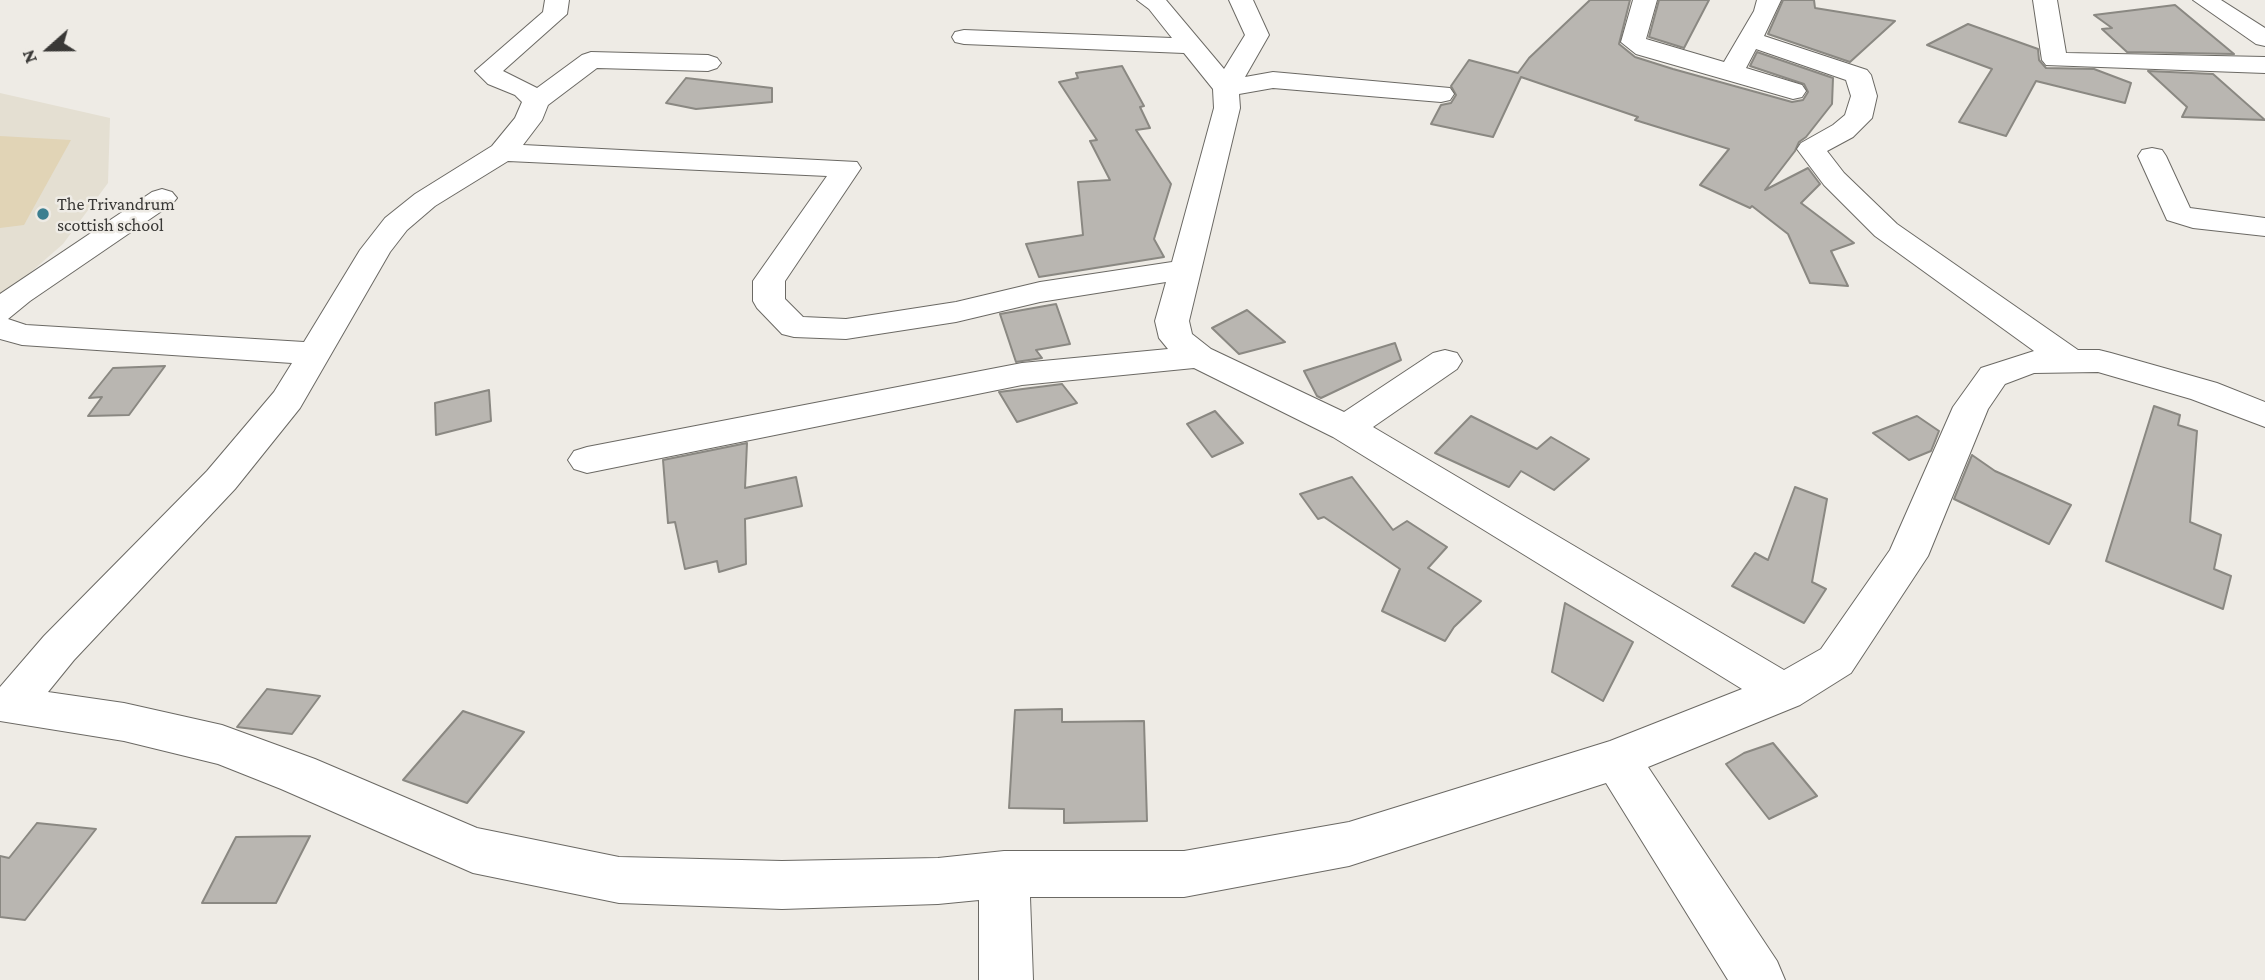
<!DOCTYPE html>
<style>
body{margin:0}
#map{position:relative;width:2265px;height:980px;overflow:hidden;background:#eeebe5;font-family:"Crimson Pro",serif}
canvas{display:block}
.north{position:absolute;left:14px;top:14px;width:70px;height:70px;-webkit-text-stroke:5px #eeebe5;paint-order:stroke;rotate:249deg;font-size:19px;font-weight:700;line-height:28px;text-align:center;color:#393836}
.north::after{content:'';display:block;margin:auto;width:24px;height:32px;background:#393836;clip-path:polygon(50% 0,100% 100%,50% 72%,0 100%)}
</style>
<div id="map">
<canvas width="2265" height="980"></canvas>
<div class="north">N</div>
</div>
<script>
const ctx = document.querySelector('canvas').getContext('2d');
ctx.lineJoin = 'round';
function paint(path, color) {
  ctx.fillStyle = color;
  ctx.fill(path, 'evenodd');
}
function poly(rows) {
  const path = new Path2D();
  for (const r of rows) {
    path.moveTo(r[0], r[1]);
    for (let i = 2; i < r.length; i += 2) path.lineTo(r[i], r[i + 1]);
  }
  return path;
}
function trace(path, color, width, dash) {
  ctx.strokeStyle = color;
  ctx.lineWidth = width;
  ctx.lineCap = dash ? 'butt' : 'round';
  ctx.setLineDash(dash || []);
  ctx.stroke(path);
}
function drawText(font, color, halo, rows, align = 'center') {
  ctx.font = font + ' "Crimson Pro",serif';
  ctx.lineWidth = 5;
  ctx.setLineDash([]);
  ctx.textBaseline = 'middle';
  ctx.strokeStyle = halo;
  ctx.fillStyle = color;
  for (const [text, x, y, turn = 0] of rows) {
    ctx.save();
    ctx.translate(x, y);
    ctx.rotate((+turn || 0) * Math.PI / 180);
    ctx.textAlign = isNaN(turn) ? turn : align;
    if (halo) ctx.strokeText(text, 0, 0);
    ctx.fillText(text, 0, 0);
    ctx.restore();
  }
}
paint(poly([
 [0,93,110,118,108,183,63,244,0,299]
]), '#e4dfd2');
paint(poly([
 [0,136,71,140,24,225,0,228]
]), '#e1d4b6');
const building = poly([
 [1590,0,1630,0,1619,44,1635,57,1673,69,1792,102,1803,100,1808,92,1804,84,1750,66,1757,52,1833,78,1832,104,1806,137,1799,142,1795,151,1765,190,1808,168,1820,184,1801,203,1854,243,1831,251,1848,286,1810,283,1788,234,1752,206,1750,208,1700,185,1729,149,1635,120,1638,117,1521,77,1493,137,1431,124,1441,105,1451,103,1456,95,1451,86,1469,60,1518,73,1529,58,1590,0],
 [1659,0,1709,0,1684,48,1649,37,1659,0],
 [1783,0,1814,0,1815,8,1895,21,1850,62,1768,34,1783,0],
 [2175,5,2234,54,2127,52,2102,29,2112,28,2094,15,2175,5],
 [1968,24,2038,49,2039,60,2046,68,2094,69,2131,83,2125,103,2036,81,2006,136,1959,122,1992,69,1927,45,1968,24],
 [1122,66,1144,106,1140,107,1150,128,1136,130,1171,184,1154,239,1164,257,1039,277,1026,244,1083,235,1078,182,1110,180,1090,141,1097,140,1059,82,1078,78,1076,73,1122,66],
 [2148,71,2213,74,2265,120,2182,117,2187,107,2148,71],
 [686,78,772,88,772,102,696,109,666,103,686,78],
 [1056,304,1070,344,1036,350,1042,358,1016,362,1000,314,1056,304],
 [1247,310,1285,342,1239,354,1212,328,1247,310],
 [1395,343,1401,360,1321,398,1317,396,1304,371,1395,343],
 [165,366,129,415,88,416,102,397,89,398,113,368,165,366],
 [1062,384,1077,403,1017,422,999,392,1062,384],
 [489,390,491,421,436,435,435,403,489,390],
 [2154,406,2180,415,2178,425,2197,431,2190,522,2221,535,2214,569,2231,576,2223,609,2106,561,2154,406],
 [1215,411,1243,443,1212,457,1187,424,1215,411],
 [1471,416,1537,449,1551,437,1589,459,1554,490,1521,471,1509,487,1435,453,1471,416],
 [1917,416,1939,431,1931,451,1909,460,1873,433,1917,416],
 [747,443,745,488,796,477,802,506,745,519,746,564,719,572,717,561,685,569,675,522,668,523,663,460,747,443],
 [1972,455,1995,471,2071,505,2049,544,1954,499,1972,455],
 [1352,477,1393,530,1407,521,1447,547,1428,568,1481,601,1454,627,1445,641,1382,611,1400,569,1324,517,1318,519,1300,494,1352,477],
 [1795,487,1827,499,1812,582,1826,589,1804,623,1732,586,1755,553,1768,560,1795,487],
 [1565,603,1633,642,1603,701,1552,672,1565,603],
 [267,689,320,696,292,734,237,727,267,689],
 [1062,709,1062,722,1144,721,1147,821,1064,823,1064,809,1009,808,1015,710,1062,709],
 [463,711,524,732,467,803,403,780,463,711],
 [1773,743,1817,796,1769,819,1726,764,1744,753,1773,743],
 [37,823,96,829,25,920,0,917,0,856,9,858,37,823],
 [310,836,276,903,202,903,236,837,310,836]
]);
paint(building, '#b9b6b1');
trace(building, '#8a8882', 2);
const minor = poly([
 [545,0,569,0,567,14,503,71,537,88,582,55,591,52,708,55,717,58,721,63,717,68,708,71,597,68,548,105,542,120,523,145,857,162,861,168,785,281,785,299,803,317,846,319,956,302,1040,282,1172,262,1214,108,1213,89,1184,53,964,44,955,42,952,37,955,32,964,30,1172,38,1149,9,1137,0,1166,0,1224,69,1245,35,1229,0,1253,0,1269,35,1245,77,1273,72,1450,88,1454,94,1450,100,1441,102,1273,88,1239,94,1240,108,1189,321,1192,334,1211,349,1344,412,1433,353,1445,350,1457,353,1462,361,1457,369,1373,427,1784,670,1821,649,1890,550,1953,407,1981,368,2034,351,1875,236,1824,185,1797,149,1801,143,1833,125,1845,115,1851,96,1846,80,1756,49,1746,68,1802,85,1806,91,1802,97,1793,99,1636,54,1621,42,1633,0,1657,0,1646,39,1724,62,1754,11,1757,0,1781,0,1764,36,1867,70,1871,75,1877,96,1872,118,1853,137,1827,151,1844,173,1897,224,2078,350,2099,350,2111,353,2217,383,2265,402,2265,427,2191,399,2098,372,2034,373,2005,384,1988,409,1928,556,1851,673,1800,705,1648,767,1777,961,1785,980,1728,980,1606,783,1349,866,1184,897,1030,897,1033,980,979,980,979,900,938,904,782,909,619,903,473,873,281,789,218,764,124,741,0,721,0,687,44,636,207,471,274,392,292,363,22,345,0,339,0,294,152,192,162,189,172,192,177,198,172,204,30,301,8,319,26,325,304,342,360,250,385,218,415,194,492,146,515,118,522,102,515,95,488,84,475,71,543,12,545,0],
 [508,161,827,176,753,281,753,301,757,308,782,334,794,337,846,339,956,322,1040,302,1166,282,1155,321,1159,338,1168,349,1022,363,587,447,574,451,568,460,574,469,587,473,1022,385,1194,368,1333,437,1742,689,1610,741,1349,822,1184,851,1004,851,938,858,782,861,619,857,477,828,315,759,222,725,124,703,48,692,74,660,235,489,300,408,390,252,407,230,435,206,508,161],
 [2033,0,2057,0,2066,53,2265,57,2265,73,2046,65,2042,60,2033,0],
 [2193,0,2221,0,2265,28,2265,46,2256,44,2193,0],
 [2152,148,2162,150,2166,156,2190,208,2265,218,2265,236,2193,228,2167,220,2138,156,2142,150,2152,148]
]);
trace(minor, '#6b6964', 2);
paint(minor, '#fff');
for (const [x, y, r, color] of [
 [43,214,7,"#3c7f90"]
]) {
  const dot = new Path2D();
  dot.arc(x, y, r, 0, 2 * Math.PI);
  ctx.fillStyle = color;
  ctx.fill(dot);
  trace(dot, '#eeebe5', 2.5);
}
drawText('18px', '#393836', '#eeebe5', [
 ["The Trivandrum",57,204],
 ["scottish school",57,225]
], 'left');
</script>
